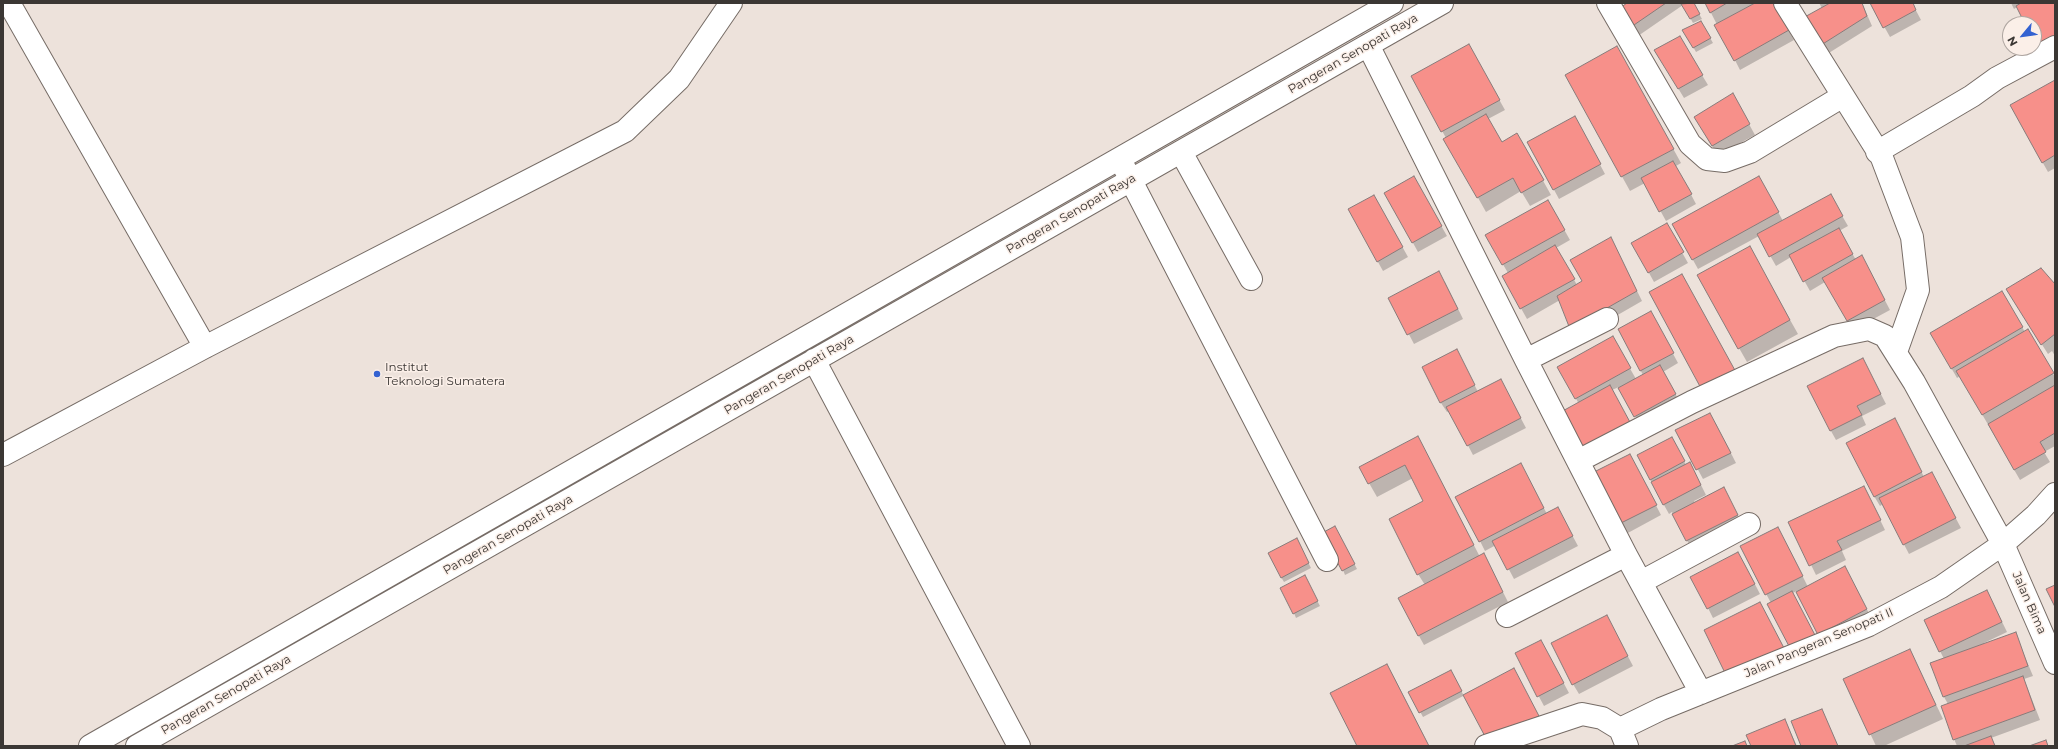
<!DOCTYPE html>
<style>
body{margin:0}
#map{position:relative;width:2058px;height:749px;overflow:hidden;background:#ede2db;font-family:Montserrat,sans-serif}
canvas{display:block}
.frame{position:absolute;inset:0;border:4px solid #3b3734;pointer-events:none}
.north{position:absolute;left:2002px;top:16px;width:40px;height:40px;box-sizing:border-box;background:#fbefe8;border:1px solid #aea5a0;border-radius:50%;rotate:241deg;font-size:11px;font-weight:700;line-height:16px;text-align:center;color:#3b3734}
.north::after{content:'';display:block;margin:auto;width:14px;height:18px;background:#3462d1;clip-path:polygon(50% 0,100% 100%,50% 72%,0 100%)}
</style>
<div id="map">
<canvas width="2058" height="749"></canvas>
<div class="frame"></div>
<div class="north">N</div>
</div>
<script>
const ctx = document.querySelector('canvas').getContext('2d');
ctx.lineJoin = 'round';
function paint(path, color) {
  ctx.fillStyle = color;
  ctx.fill(path, 'evenodd');
}
function poly(rows) {
  const path = new Path2D();
  for (const r of rows) {
    path.moveTo(r[0], r[1]);
    for (let i = 2; i < r.length; i += 2) path.lineTo(r[i], r[i + 1]);
  }
  return path;
}
function trace(path, color, width, dash) {
  ctx.strokeStyle = color;
  ctx.lineWidth = width;
  ctx.lineCap = dash ? 'butt' : 'round';
  ctx.setLineDash(dash || []);
  ctx.stroke(path);
}
function drawText(font, color, halo, rows, align = 'center') {
  ctx.font = font + ' Montserrat,sans-serif';
  ctx.lineWidth = 3;
  ctx.setLineDash([]);
  ctx.textBaseline = 'middle';
  ctx.strokeStyle = halo;
  ctx.fillStyle = color;
  for (const [text, x, y, turn = 0] of rows) {
    ctx.save();
    ctx.translate(x, y);
    ctx.rotate((+turn || 0) * Math.PI / 180);
    ctx.textAlign = isNaN(turn) ? turn : align;
    if (halo) ctx.strokeText(text, 0, 0);
    ctx.fillText(text, 0, 0);
    ctx.restore();
  }
}
paint(poly([
 [1628,3,1693,3,1702,19,1693,23,1683,5,1638,36,1621,8],
 [1706,3,1774,3,1794,40,1740,70],
 [1819,3,1862,3,1872,26,1824,56,1808,29,1822,8],
 [1871,3,1912,3,1921,20,1890,37],
 [2011,3,2055,3,2034,38,2034,24,2026,24,2017,7,2014,9],
 [1701,22,1713,43,1696,52,1684,31],
 [1679,37,1708,85,1684,98,1661,60],
 [1469,46,1505,110,1488,119,1502,143,1517,134,1551,195,1530,206,1521,191,1486,212,1445,139,1446,138,1412,76],
 [1625,61,1681,163,1676,166,1696,204,1666,221,1645,183,1630,191,1566,75],
 [2055,81,2055,168,2048,172,2011,106],
 [1733,95,1755,135,1718,155,1700,127],
 [1580,127,1605,174,1559,199,1528,142],
 [1759,177,1783,221,1830,195,1848,226,1839,231,1856,260,1867,266,1890,310,1853,330,1825,282,1810,291,1791,257,1776,266,1759,236,1698,269,1673,224],
 [1414,178,1447,236,1418,252,1386,194],
 [1374,196,1408,257,1383,271,1349,210],
 [1548,201,1570,240,1556,248,1577,285,1584,281,1611,238,1642,301,1576,339,1560,300,1527,319,1503,276,1508,273,1486,235],
 [1666,224,1688,263,1654,282,1633,244],
 [1757,261,1798,334,1747,362,1739,348],
 [1445,282,1463,319,1414,344,1390,298],
 [2055,286,2055,356,2052,351,2048,354,2013,299],
 [2002,292,2025,332,2028,331,2055,377,2055,446,2044,452,2050,462,2020,480,1960,376,1957,378,1931,333],
 [1656,322,1678,363,1663,372,1681,404,1641,426,1619,387,1579,404,1558,367,1612,337,1636,379,1643,375,1619,330],
 [1462,360,1478,392,1506,390,1526,428,1473,455,1450,411,1447,412,1441,403,1423,367],
 [1868,369,1886,404,1862,416,1866,425,1836,440,1831,431],
 [1716,424,1736,463,1703,479,1677,431],
 [1900,429,1924,477,1937,483,1961,528,1909,554,1883,504,1880,506,1874,496],
 [1672,438,1686,465,1695,473,1706,495,1694,501,1695,503,1729,498,1743,525,1692,550,1672,512,1669,514,1664,505,1638,456],
 [1426,452,1480,557,1489,564,1508,602,1424,645,1419,636,1425,585,1418,574,1425,502,1413,478,1377,497,1369,483],
 [1635,465,1661,515,1626,534,1620,524],
 [1526,474,1547,514,1563,518,1578,546,1514,579,1496,545,1485,551,1480,541],
 [1864,487,1885,530,1842,551,1846,560,1816,575,1790,522],
 [1338,532,1357,569,1345,575,1343,570],
 [1783,537,1808,587,1850,577,1872,619,1819,634,1797,591,1771,603,1741,547],
 [1299,544,1311,568,1284,582,1281,577],
 [1744,563,1760,594,1713,618,1708,608],
 [1304,576,1320,606,1296,618,1294,613],
 [1992,601,2007,632,1984,643,1985,644,2015,633,2033,676,2024,679,2040,720,1991,738,1996,746,1957,746,1954,739,1948,704,1944,697,1944,659,1925,621],
 [1612,626,1633,666,1579,694,1573,684],
 [1546,650,1569,693,1544,706,1516,654],
 [1910,650,1943,719,1884,746,1876,746,1845,680],
 [1387,665,1395,679,1429,746,1358,746],
 [1514,670,1544,726,1505,746,1491,746,1465,695,1423,717,1410,693,1451,672,1464,696],
 [1822,710,1838,746,1802,746],
 [1785,720,1797,746,1752,746]
]), '#0003');
const building = poly([
 [1627,3,1666,3,1631,27,1620,8,1627,3],
 [1694,3,1700,14,1690,19,1681,4,1694,3],
 [1705,3,1727,3,1710,13,1705,3],
 [1755,3,1775,3,1789,30,1734,61,1714,25,1755,3],
 [1830,3,1862,3,1867,16,1818,47,1801,19,1830,3],
 [1870,3,1913,3,1916,10,1883,28,1870,3],
 [2021,3,2055,3,2055,37,2038,46,2034,40,2034,24,2025,24,2016,6,2021,3],
 [1701,21,1711,38,1693,48,1682,30,1701,21],
 [1680,36,1703,75,1678,89,1654,50,1680,36],
 [1469,44,1500,100,1441,132,1411,76,1469,44],
 [1617,46,1674,149,1621,177,1565,75,1617,46],
 [2055,80,2055,155,2042,163,2010,105,2055,80],
 [1733,93,1750,124,1712,146,1694,117,1733,93],
 [1486,114,1502,142,1517,133,1544,180,1521,193,1513,178,1477,198,1443,139,1486,114],
 [1575,116,1601,164,1553,190,1527,142,1575,116],
 [1673,161,1692,194,1659,212,1641,178,1673,161],
 [1414,176,1442,226,1412,243,1384,193,1414,176],
 [1759,176,1779,212,1692,260,1672,224,1759,176],
 [1831,194,1843,216,1769,257,1757,234,1831,194],
 [1374,195,1403,247,1377,262,1348,209,1374,195],
 [1548,200,1565,230,1502,265,1485,235,1548,200],
 [1667,223,1684,252,1648,273,1631,243,1667,223],
 [1839,228,1853,254,1803,282,1789,255,1839,228],
 [1611,237,1637,291,1570,329,1557,296,1582,281,1570,260,1611,237],
 [1555,245,1575,279,1520,309,1502,276,1555,245],
 [1750,246,1790,320,1738,349,1697,275,1750,246],
 [1862,255,1885,300,1847,321,1822,278,1862,255],
 [2041,268,2055,284,2055,334,2041,345,2006,289,2041,268],
 [1439,271,1458,309,1407,335,1388,298,1439,271],
 [1682,274,1737,374,1703,392,1649,292,1682,274],
 [2002,291,2023,327,1951,369,1930,333,2002,291],
 [1651,311,1674,353,1640,371,1618,329,1651,311],
 [2028,329,2054,373,1982,415,1956,371,2028,329],
 [1613,336,1631,368,1575,399,1557,367,1613,336],
 [1457,349,1475,385,1440,403,1422,367,1457,349],
 [1863,358,1881,394,1857,406,1862,415,1830,431,1807,386,1863,358],
 [1660,365,1676,394,1634,417,1618,388,1660,365],
 [1501,379,1521,418,1467,446,1446,407,1501,379],
 [1610,385,1631,424,1580,452,1559,413,1610,385],
 [2055,385,2055,433,2040,442,2046,452,2014,470,1988,424,2055,385],
 [1710,413,1731,453,1696,470,1675,430,1710,413],
 [1895,418,1922,472,1874,497,1846,443,1895,418],
 [1418,436,1474,545,1417,575,1389,519,1423,501,1405,465,1368,484,1359,467,1418,436],
 [1672,437,1685,461,1650,480,1637,455,1672,437],
 [1630,454,1657,505,1619,524,1592,473,1630,454],
 [1690,462,1701,485,1663,505,1651,482,1690,462],
 [1521,463,1544,508,1479,542,1455,497,1521,463],
 [1932,472,1956,518,1903,545,1879,498,1932,472],
 [1864,486,1881,520,1837,541,1842,550,1809,566,1788,522,1864,486],
 [1724,487,1738,515,1686,541,1672,514,1724,487],
 [1558,507,1573,536,1507,570,1492,541,1558,507],
 [1335,526,1355,564,1342,571,1322,533,1335,526],
 [1778,527,1803,576,1765,595,1740,546,1778,527],
 [1297,538,1309,563,1281,578,1268,553,1297,538],
 [1738,552,1755,584,1707,609,1690,577,1738,552],
 [1484,553,1503,592,1418,636,1398,598,1484,553],
 [1845,566,1867,609,1818,635,1796,592,1845,566],
 [1305,575,1318,601,1293,614,1280,588,1305,575],
 [2055,585,2055,607,2046,589,2055,585],
 [1987,590,2002,622,1939,652,1924,620,1987,590],
 [1792,591,1816,637,1791,650,1767,604,1792,591],
 [1760,602,1784,648,1727,677,1704,630,1760,602],
 [1607,615,1628,656,1572,685,1551,643,1607,615],
 [2016,632,2028,666,1943,697,1930,663,2016,632],
 [1541,640,1564,683,1537,697,1515,653,1541,640],
 [1910,649,1936,705,1869,735,1843,679,1910,649],
 [1387,664,1429,746,1357,746,1330,693,1387,664],
 [1514,668,1539,716,1488,742,1463,695,1514,668],
 [1451,670,1462,691,1419,713,1408,692,1451,670],
 [2023,676,2035,710,1953,740,1941,706,2023,676],
 [1822,709,1838,746,1801,746,1791,721,1822,709],
 [1785,719,1796,746,1751,746,1746,735,1785,719],
 [1991,736,1995,746,1964,746,1991,736],
 [2046,740,2048,746,2029,746,2046,740],
 [1745,741,1747,746,1732,746,1745,741]
]);
paint(building, '#f7908a');
trace(building, '#887b7a', 1);
const minor = poly([
 [9,3,205,347],
 [1608,3,1690,144,1707,159,1725,161,1750,152,1843,96],
 [1785,3,1882,158,1912,237,1918,290,1896,352],
 [1368,45,1526,360,1626,555,1701,693],
 [1181,152,1251,279],
 [1877,152,1972,96,1997,78,2055,47],
 [1124,167,1327,560],
 [814,360,1019,746],
 [1526,360,1607,319],
 [3,455,205,347,625,131,679,79,731,3],
 [1578,461,1692,402,1834,336,1869,329,1885,336,1914,382,2003,544,2055,663],
 [1641,582,1749,524],
 [1507,616,1626,555],
 [90,746,1392,3],
 [137,746,1442,3],
 [1486,746,1582,714,1602,718,1620,729],
 [1627,746,1620,729,1661,709,1869,625,1941,587,2003,544,2036,515,2055,494]
]);
trace(minor, '#766c66', 24);
trace(minor, '#fff', 22);
for (const [x, y, r, color] of [
 [377,374,4,"#3462d1"]
]) {
  const dot = new Path2D();
  dot.arc(x, y, r, 0, 2 * Math.PI);
  ctx.fillStyle = color;
  ctx.fill(dot);
  trace(dot, '#fbefe8', 1.5);
}
drawText('12px', '#3b3734', '#fbefe8', [
 ["Pangeran Senopati Raya",1353,54,-30],
 ["Pangeran Senopati Raya",1071,214,-30],
 ["Pangeran Senopati Raya",789,375,-30],
 ["Pangeran Senopati Raya",508,535,-30],
 ["Jalan Bima",2029,603,66],
 ["Jalan Pangeran Senopati II",1819,643,-23],
 ["Pangeran Senopati Raya",226,695,-30]
]);
drawText('12px', '#3b3734', '#fbefe8', [
 ["Institut",385,367],
 ["Teknologi Sumatera",385,381]
], 'left');
</script>
